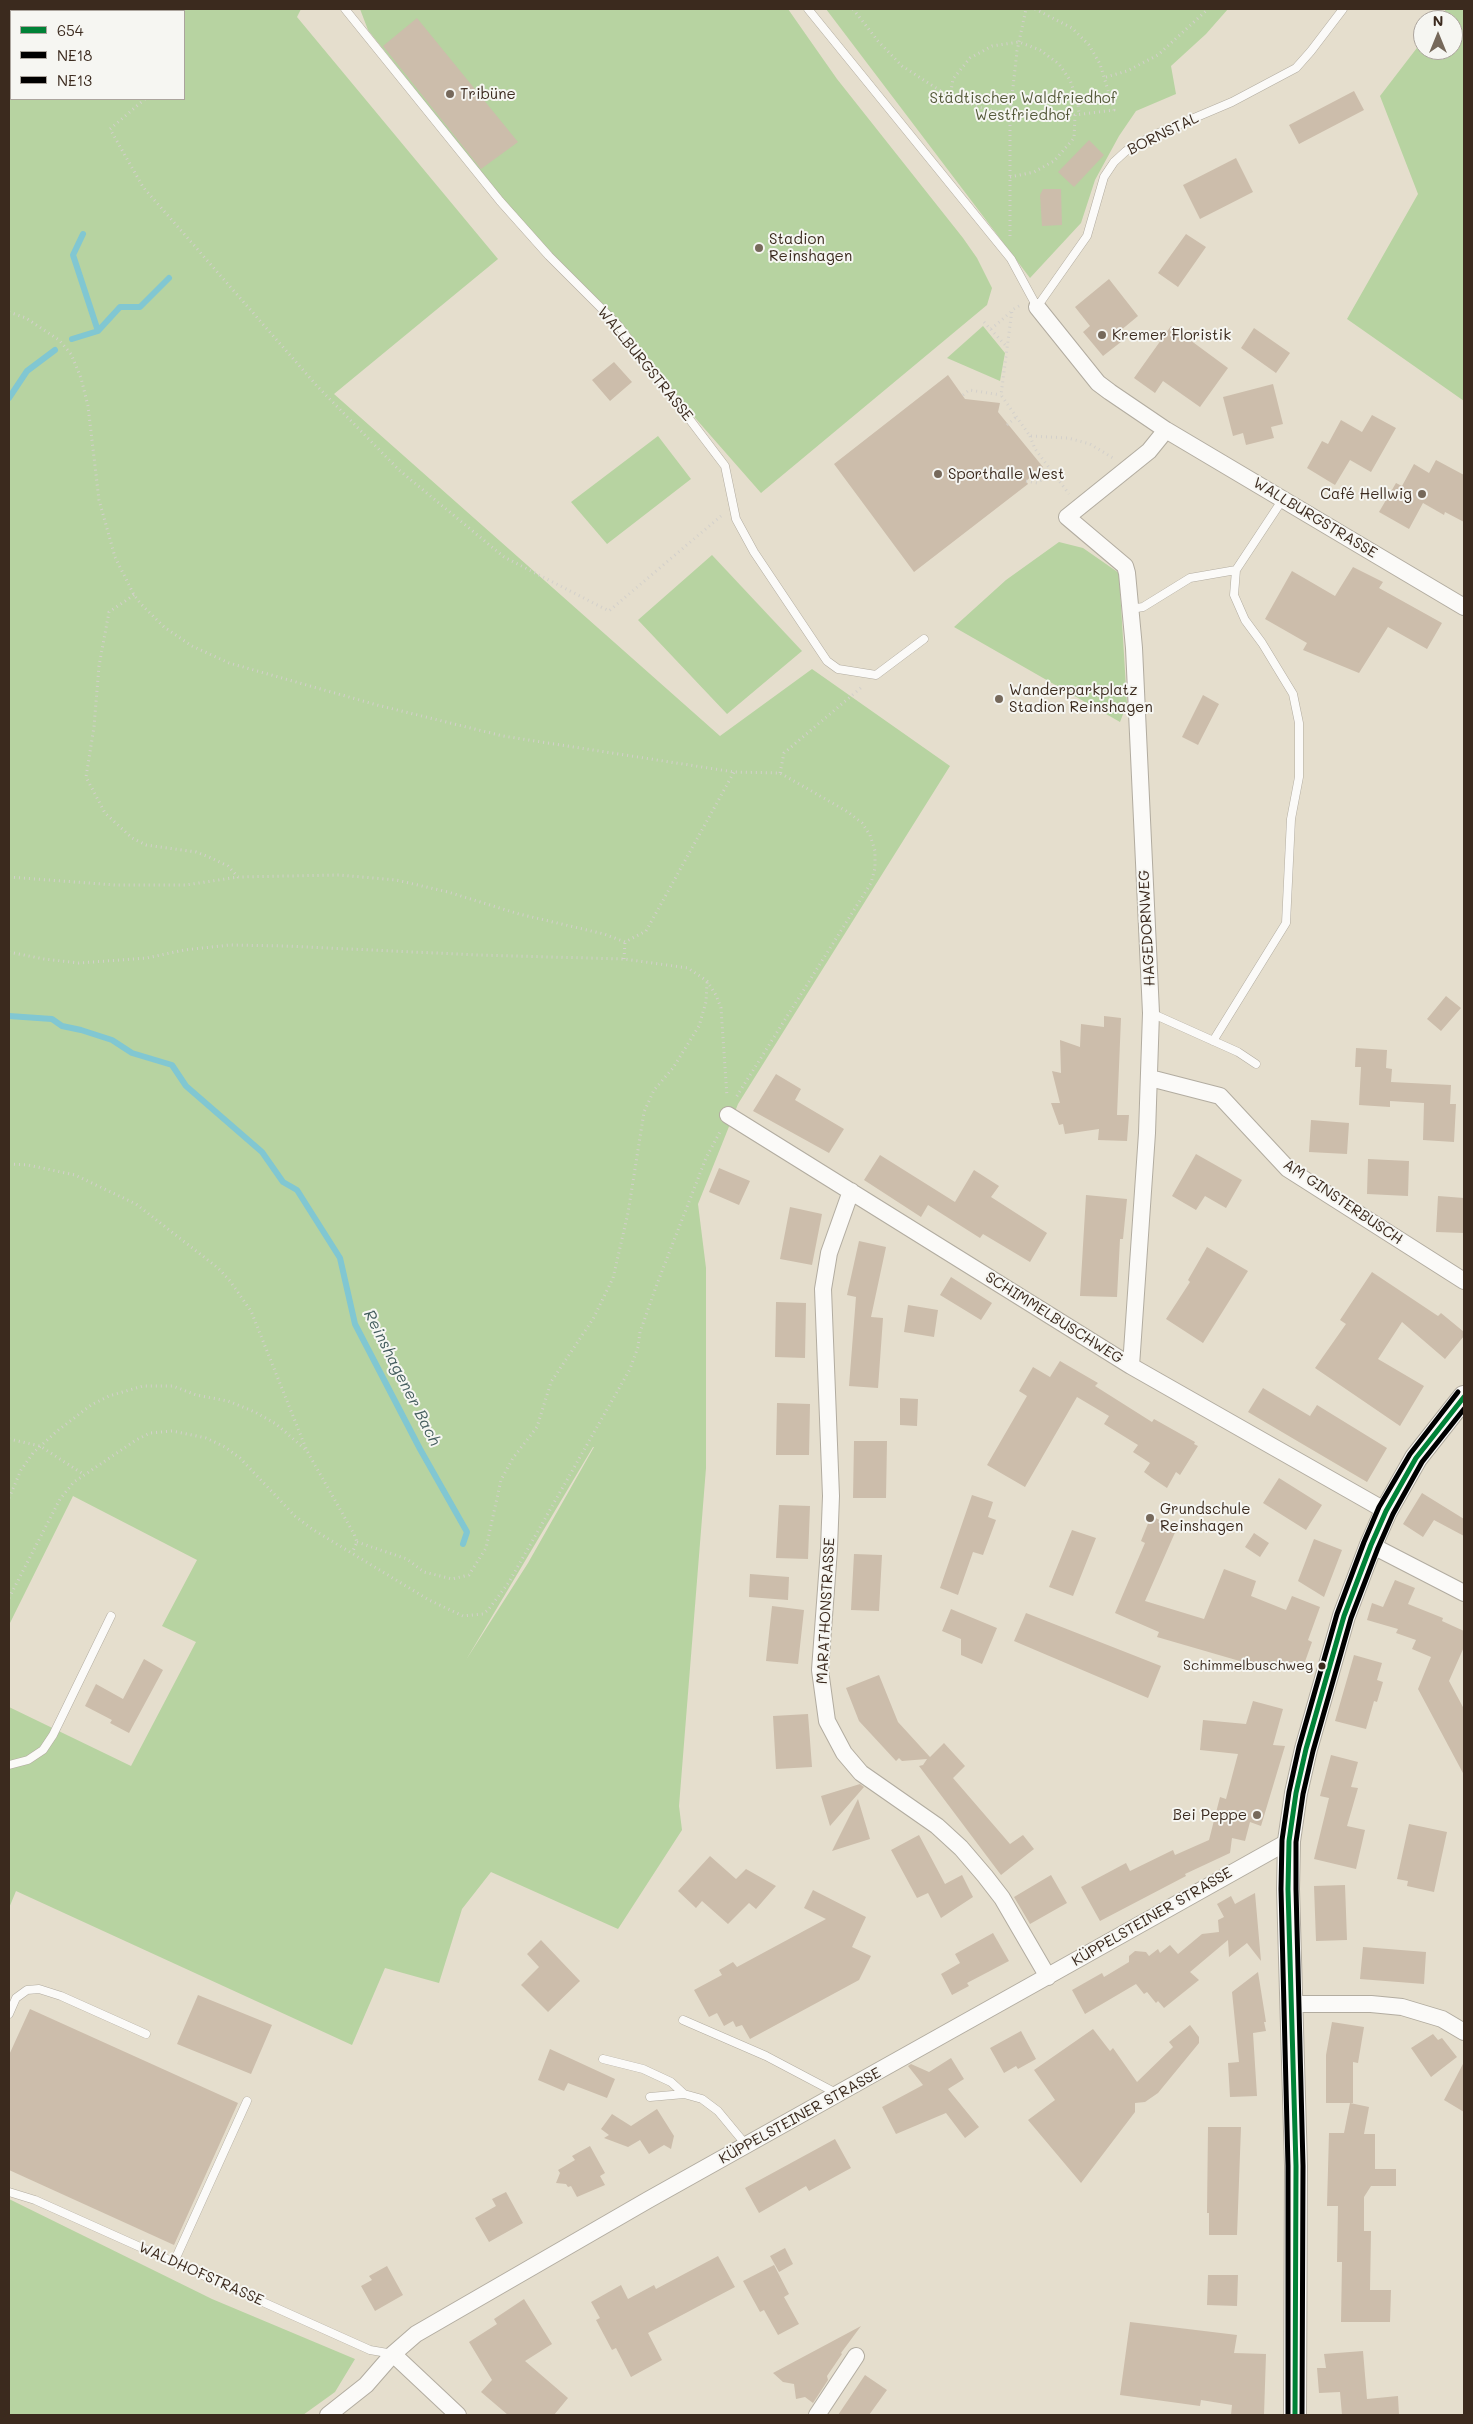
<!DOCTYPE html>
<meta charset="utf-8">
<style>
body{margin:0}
#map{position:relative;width:1473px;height:2424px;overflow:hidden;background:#e5decd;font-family:Mali,sans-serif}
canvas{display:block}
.frame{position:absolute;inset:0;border:10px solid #3b2a1e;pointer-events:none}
.legend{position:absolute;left:10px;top:10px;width:175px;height:90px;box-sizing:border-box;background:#f6f6f2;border:1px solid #aba49d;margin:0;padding:6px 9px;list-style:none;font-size:15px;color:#3b2a1e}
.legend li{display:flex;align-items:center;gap:10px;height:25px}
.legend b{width:25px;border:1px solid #aba49d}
.north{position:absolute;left:1413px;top:10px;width:50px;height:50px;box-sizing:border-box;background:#f6f6f2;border:1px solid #aba49d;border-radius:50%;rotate:0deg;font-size:14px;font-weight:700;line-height:20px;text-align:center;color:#3b2a1e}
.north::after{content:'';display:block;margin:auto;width:18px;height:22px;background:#76695b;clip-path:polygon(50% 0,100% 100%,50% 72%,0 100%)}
</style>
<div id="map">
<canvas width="1473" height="2424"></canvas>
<div class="frame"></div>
<ul class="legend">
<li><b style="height:6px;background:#008237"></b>654</li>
<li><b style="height:6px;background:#000"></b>NE18</li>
<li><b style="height:6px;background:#000"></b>NE13</li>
</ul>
<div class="north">N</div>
</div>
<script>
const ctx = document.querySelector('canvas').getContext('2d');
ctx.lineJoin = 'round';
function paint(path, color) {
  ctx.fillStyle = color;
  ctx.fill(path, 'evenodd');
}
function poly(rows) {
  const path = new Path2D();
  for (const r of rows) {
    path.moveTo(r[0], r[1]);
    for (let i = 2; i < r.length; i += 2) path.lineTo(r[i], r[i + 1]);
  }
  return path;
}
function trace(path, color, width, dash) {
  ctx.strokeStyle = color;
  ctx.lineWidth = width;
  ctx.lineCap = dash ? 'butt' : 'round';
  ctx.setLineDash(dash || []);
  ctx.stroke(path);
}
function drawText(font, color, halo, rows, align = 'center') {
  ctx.font = font + ' Mali,sans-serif';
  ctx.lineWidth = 4;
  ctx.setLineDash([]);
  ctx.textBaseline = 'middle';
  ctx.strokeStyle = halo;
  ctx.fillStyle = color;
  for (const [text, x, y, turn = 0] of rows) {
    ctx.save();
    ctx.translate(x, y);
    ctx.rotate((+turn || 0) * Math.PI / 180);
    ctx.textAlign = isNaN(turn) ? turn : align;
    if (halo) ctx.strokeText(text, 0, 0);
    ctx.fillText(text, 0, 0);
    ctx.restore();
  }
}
paint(poly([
 [9,9,301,9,297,17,498,259,334,394,720,736,812,669,950,766,738,1104,698,1204,706,1268,706,1468,679,1806,682,1830,618,1929,491,1872,462,1909,439,1983,385,1968,352,2045,16,1891,9,1908,9,1707,131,1766,196,1642,162,1626,197,1560,73,1496,9,1625],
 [11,11,184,11,184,99,11,99],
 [594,1447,528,1563,466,1660,593,1447],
 [360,9,788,9,837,79,963,238,977,258,992,288,987,305,761,493,496,191,368,30],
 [826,9,1228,9,1206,34,1171,66,1176,94,1136,111,1119,136,1095,180,1081,223,1030,278],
 [1446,9,1464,9,1464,401,1347,319,1418,194,1380,96,1423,40,1423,50,1453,50,1453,20,1438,20],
 [983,326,1005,353,1000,381,947,358],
 [658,436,691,479,607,544,571,502],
 [1059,542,1083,548,1119,573,1127,704,1120,722,954,627,1006,580],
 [712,555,802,651,727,714,638,620],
 [9,2199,212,2299,355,2359,335,2392,303,2415,9,2415]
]), '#b7d3a1');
trace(poly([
 [83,234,73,255,98,331],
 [72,339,98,331,120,307,140,307,169,278],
 [9,398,27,371,55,350],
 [9,1016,52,1019,62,1026,81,1030,112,1040,132,1053,172,1065,186,1086,262,1152,283,1182,297,1190,340,1258,355,1324,420,1449,467,1532,463,1544]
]), '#81c7d2', 6);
paint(poly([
 [417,18,518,142,481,169,383,46],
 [1354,91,1364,110,1299,144,1289,125],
 [1089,140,1104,155,1074,187,1058,172],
 [1236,158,1253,192,1200,219,1183,185],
 [1043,189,1061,189,1062,225,1042,226,1040,195],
 [1186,234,1206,247,1178,287,1158,273],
 [1109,279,1138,316,1120,331,1126,338,1103,356,1083,332,1090,326,1075,307],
 [1171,326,1228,368,1200,407,1163,381,1155,393,1134,378],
 [1254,328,1290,353,1276,373,1241,348],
 [614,362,632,382,610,401,592,380],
 [948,375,965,399,1000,403,998,412,1043,467,1026,481,1028,484,914,572,834,464],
 [1273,384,1283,424,1271,427,1274,438,1246,445,1243,433,1233,436,1223,397],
 [1372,415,1396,428,1371,472,1350,460,1335,485,1307,468,1322,441,1328,444,1341,420,1362,432],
 [1436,460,1464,475,1464,522,1445,512,1444,515,1423,503,1409,529,1379,512,1396,483,1402,486,1414,464,1429,473],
 [1353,567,1383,582,1379,588,1442,623,1427,649,1388,627,1359,673,1303,650,1307,643,1265,619,1292,571,1335,596],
 [1203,695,1219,704,1198,745,1182,737],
 [1446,996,1461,1008,1441,1031,1427,1019],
 [1104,1016,1121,1018,1117,1115,1129,1115,1127,1141,1098,1140,1099,1129,1065,1134,1063,1124,1059,1125,1051,1103,1060,1103,1052,1071,1061,1073,1060,1040,1080,1047,1081,1024,1104,1027],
 [1356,1048,1387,1050,1386,1068,1392,1069,1391,1082,1451,1085,1450,1104,1456,1104,1454,1142,1423,1140,1424,1103,1390,1101,1390,1107,1359,1105,1361,1067,1355,1067],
 [776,1074,801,1089,795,1100,844,1129,829,1153,753,1111],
 [1311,1120,1349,1123,1347,1154,1309,1152],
 [1196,1154,1242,1180,1226,1208,1205,1196,1196,1210,1172,1196],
 [880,1155,955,1202,974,1170,999,1186,991,1197,1047,1233,1030,1262,983,1234,980,1238,928,1205,921,1217,864,1180],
 [1368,1159,1409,1161,1408,1196,1367,1194],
 [719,1168,750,1181,739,1205,709,1192],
 [1086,1195,1127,1199,1123,1239,1120,1239,1117,1297,1080,1296],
 [1438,1196,1464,1198,1464,1233,1436,1232],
 [790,1207,822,1214,812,1265,780,1259],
 [859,1241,886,1247,871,1317,883,1318,878,1388,849,1386,856,1297,847,1295],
 [1207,1247,1248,1271,1203,1343,1166,1319,1190,1282,1188,1280],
 [1372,1272,1438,1316,1441,1313,1464,1332,1464,1336,1445,1359,1402,1322,1378,1359,1424,1386,1400,1426,1315,1368,1346,1324,1340,1320],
 [951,1277,992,1303,981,1320,940,1295],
 [776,1302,806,1303,805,1358,775,1357],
 [908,1305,938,1310,934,1337,904,1332],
 [1060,1361,1098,1383,1095,1386,1152,1422,1154,1419,1195,1442,1194,1444,1198,1446,1180,1475,1176,1472,1167,1488,1152,1478,1144,1472,1150,1463,1133,1452,1138,1445,1104,1424,1109,1416,1077,1397,1025,1487,987,1465,1027,1396,1019,1391,1033,1367,1050,1377],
 [1263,1388,1310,1416,1317,1405,1387,1448,1367,1482,1248,1412],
 [900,1398,918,1399,917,1426,900,1425],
 [777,1403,810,1404,809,1455,776,1455],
 [854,1441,887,1441,886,1498,853,1498],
 [1279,1478,1322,1505,1306,1530,1263,1503],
 [1422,1493,1464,1519,1464,1536,1434,1520,1423,1537,1403,1524],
 [972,1495,993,1502,988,1517,996,1520,983,1555,973,1552,958,1595,940,1588],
 [779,1505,810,1506,808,1559,776,1558],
 [1151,1516,1177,1528,1145,1601,1204,1619,1224,1569,1256,1581,1251,1596,1286,1610,1292,1596,1320,1607,1308,1640,1312,1642,1302,1670,1277,1661,1274,1671,1157,1637,1159,1632,1115,1613,1145,1543,1141,1541],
 [1072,1530,1096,1538,1073,1596,1049,1587],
 [1254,1533,1269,1543,1260,1557,1245,1547],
 [1314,1539,1342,1550,1324,1597,1298,1581],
 [854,1554,882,1555,879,1611,851,1610],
 [750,1574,789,1577,788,1600,749,1597],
 [1395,1580,1415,1588,1408,1604,1443,1618,1442,1621,1464,1631,1464,1647,1449,1681,1464,1709,1464,1775,1418,1689,1431,1657,1412,1649,1416,1640,1396,1633,1398,1629,1367,1620,1372,1603,1383,1607],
 [772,1606,804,1610,798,1664,766,1661],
 [951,1609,997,1628,982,1664,961,1655,961,1639,942,1631],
 [1026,1613,1161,1666,1148,1698,1014,1641],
 [1354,1655,1382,1663,1377,1680,1383,1682,1377,1702,1374,1701,1366,1729,1335,1721],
 [144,1659,163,1670,129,1733,110,1723,112,1720,85,1706,96,1684,123,1699],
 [879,1675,898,1722,930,1757,944,1743,965,1766,953,1778,1010,1844,1023,1835,1034,1849,1001,1875,919,1766,923,1765,927,1759,902,1761,899,1758,896,1761,859,1721,846,1688],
 [1253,1701,1283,1709,1273,1745,1285,1746,1261,1826,1250,1822,1245,1841,1232,1838,1230,1853,1185,1874,1186,1876,1100,1921,1081,1887,1126,1863,1130,1871,1173,1850,1175,1855,1209,1840,1220,1797,1226,1799,1238,1754,1200,1750,1203,1720,1246,1724],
 [808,1714,812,1767,776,1769,773,1716],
 [1331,1755,1358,1762,1351,1787,1358,1788,1347,1826,1365,1830,1356,1869,1314,1859,1329,1798,1320,1796],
 [860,1784,864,1787,830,1826,821,1796],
 [858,1799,870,1839,832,1851],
 [1409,1824,1447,1832,1434,1892,1407,1886,1408,1881,1397,1879],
 [919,1835,945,1884,962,1875,973,1897,941,1918,928,1893,917,1898,891,1850],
 [710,1856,736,1879,746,1869,776,1886,756,1909,749,1903,728,1924,702,1901,696,1908,678,1891],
 [1051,1875,1067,1903,1030,1924,1014,1897],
 [1345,1885,1347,1940,1316,1941,1314,1886],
 [813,1890,866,1917,852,1947,871,1956,859,1980,750,2039,742,2025,736,2027,733,2021,724,2026,717,2013,709,2017,694,1990,722,1975,719,1970,733,1962,737,1967,826,1919,804,1908],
 [1255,1893,1261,1961,1247,1943,1229,1957,1228,1940,1190,1972,1199,1980,1164,2008,1158,2001,1156,2003,1147,1992,1144,1994,1136,1984,1085,2014,1072,1990,1102,1973,1104,1977,1129,1962,1129,1956,1135,1951,1146,1952,1149,1956,1158,1949,1160,1953,1170,1945,1178,1954,1202,1934,1219,1932,1218,1920,1224,1917,1217,1904,1231,1896,1235,1904],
 [993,1933,1009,1961,967,1983,969,1986,952,1995,941,1974,960,1963,955,1954],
 [541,1940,580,1981,548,2012,521,1985,539,1967,527,1954],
 [1363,1947,1426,1952,1424,1984,1360,1979],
 [1258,1972,1266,2022,1264,2022,1266,2031,1253,2033,1257,2096,1230,2097,1228,2063,1239,2062,1232,1992],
 [198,1995,272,2025,251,2074,177,2044],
 [30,2009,238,2103,174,2245,9,2170,9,2055],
 [1332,2022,1364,2027,1358,2063,1353,2062,1353,2103,1326,2103,1326,2055],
 [1190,2025,1199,2037,1199,2043,1158,2093,1145,2102,1135,2103,1135,2112,1081,2183,1028,2120,1055,2100,1034,2070,1093,2029,1110,2051,1113,2048,1137,2082,1173,2047,1169,2042],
 [1021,2031,1036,2059,1018,2069,1016,2066,1004,2073,990,2048],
 [1433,2034,1438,2040,1442,2038,1457,2057,1431,2077,1411,2048],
 [550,2049,615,2079,607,2098,568,2083,564,2091,538,2080],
 [951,2058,964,2079,948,2089,979,2127,965,2138,946,2113,896,2134,882,2107,923,2085,908,2066,911,2064,929,2072],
 [1464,2062,1464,2112,1444,2100],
 [1350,2103,1369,2107,1364,2134,1375,2134,1375,2169,1396,2169,1396,2186,1371,2186,1364,2197,1364,2231,1371,2231,1370,2290,1391,2290,1390,2322,1341,2322,1342,2262,1337,2262,1338,2206,1327,2206,1329,2133,1344,2133],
 [657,2109,674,2136,671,2149,664,2145,649,2154,640,2140,628,2147,604,2138,609,2135,601,2129,612,2114,631,2126],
 [1208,2127,1241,2127,1237,2235,1209,2235,1209,2213,1207,2213],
 [835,2139,851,2168,809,2191,806,2186,759,2213,745,2188],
 [590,2146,605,2173,600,2176,605,2185,577,2197,571,2186,568,2187,566,2184,556,2183,560,2173,558,2170,575,2160,572,2156],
 [506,2192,523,2223,489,2242,475,2218,496,2206,492,2199],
 [785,2248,793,2264,779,2272,770,2256],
 [718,2256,735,2287,648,2333,662,2360,631,2377,616,2348,612,2350,596,2320,600,2318,591,2302,621,2285,628,2299,654,2285,656,2289],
 [774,2265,789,2294,784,2297,799,2324,778,2335,764,2310,760,2312,743,2281],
 [387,2266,403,2295,375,2311,361,2286,372,2280,369,2276],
 [1208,2275,1238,2275,1237,2306,1207,2305],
 [524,2299,552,2344,525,2361,568,2398,554,2415,508,2415,481,2392,492,2380,469,2342,497,2324,494,2319],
 [1130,2322,1237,2335,1234,2353,1266,2354,1264,2415,1231,2415,1232,2405,1201,2400,1200,2406,1120,2395],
 [861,2326,841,2353,842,2354,827,2376,828,2380,813,2403,805,2397,796,2399,794,2384,783,2382,773,2373],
 [1363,2351,1367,2399,1398,2396,1399,2415,1342,2415,1340,2392,1319,2393,1317,2368,1326,2368,1324,2354],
 [865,2375,887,2390,869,2415,838,2415]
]), '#ccbdab');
const service = poly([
 [345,9,500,201,549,256,618,325,725,466,736,519,754,552,827,661,838,669,876,675,924,639],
 [808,9,1011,259,1037,307,1087,236,1104,177,1114,162,1126,151,1154,135,1232,102,1296,68,1311,51,1343,9],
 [1131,609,1143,607,1190,578,1236,570],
 [1151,1013,1238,1052,1256,1064],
 [1213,1041,1286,923,1291,819,1299,777,1299,723,1293,694,1262,643,1245,620,1234,595,1236,570,1283,499],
 [9,1765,28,1760,43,1750,53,1735,111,1616],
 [9,2014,16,1998,27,1990,39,1989,61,1996,146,2034],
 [683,2020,766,2056,838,2094],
 [603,2059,643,2069,671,2082,684,2094],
 [650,2097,684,2094,702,2099,718,2111,747,2146],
 [9,2192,35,2200,370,2350,393,2354],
 [174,2262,247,2101]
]);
const minor = poly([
 [1037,307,1098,383,1110,392,1166,430,1464,607],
 [1150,1078,1220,1096,1288,1169,1464,1281],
 [728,1115,1131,1366,1386,1511],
 [851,1191,829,1253,823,1289,831,1496,829,1549,820,1670,827,1721,844,1753,861,1773,937,1826,961,1848,985,1876,1002,1898,1048,1977],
 [1131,1366,1147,1133,1151,1013,1134,648,1127,573,1125,566,1067,517,1149,451,1166,430],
 [1371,1545,1464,1593],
 [1293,2004,1371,2004,1402,2007,1442,2019,1464,2032],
 [393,2354,458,2415],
 [328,2415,366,2385,393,2354,416,2334,648,2200,1289,1841],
 [817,2415,856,2356]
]);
const secondary = poly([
 [1295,2415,1296,2166,1288,1889,1289,1841,1296,1793,1306,1749,1344,1616,1371,1545,1386,1511,1416,1458,1464,1397]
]);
trace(service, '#b2aca0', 9);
trace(minor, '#b2aca0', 18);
trace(secondary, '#b2aca0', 24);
trace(poly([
 [853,9,878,41,902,66,950,97,978,107,1010,114,1075,115],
 [120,11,123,9],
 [183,11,184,9],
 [9,73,11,72],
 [1106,77,1127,71,1158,55,1208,9],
 [950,97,953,79,970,58,992,46,1019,42,1040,50,1059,64,1070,80,1078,103,1079,114],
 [145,99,110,129,143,187,317,386,399,470,504,557,609,611,721,516],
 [1010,177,1034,172,1054,161,1074,138,1075,115,1114,110,1100,64,1089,45,1072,28,1035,9],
 [1010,236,1010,114,1017,51,1026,9],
 [1019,306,1012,310,1001,395,1030,436,1068,438,1090,444,1113,458],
 [9,312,26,318,59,340,71,354,81,378,88,406,99,500,115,557,134,595,141,604,164,627,192,646,229,663,377,705,503,736,734,772,780,773,848,812,862,823,870,835,875,851,875,868,871,883,735,1099],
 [984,322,1007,347],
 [991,329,1012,311],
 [963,395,969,390,1001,395],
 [1007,425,1016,417],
 [1030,436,1035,449,1069,494],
 [1026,481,1037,483,1052,473],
 [134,595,109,612,99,666,94,727,86,777,105,813,132,838,146,845,196,852,209,857,228,866,238,877,339,875,396,880,448,892,519,914,604,934,625,942,646,931,734,772],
 [780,773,784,753,863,686],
 [9,877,115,885,186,885,238,877],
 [9,952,44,959,79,963,147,958,184,950,230,945,285,946,478,955,624,959,688,968,707,981,716,995,721,1008,727,1097],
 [624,959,625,942],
 [9,1164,28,1165,75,1175,136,1204,218,1268,230,1281,251,1311,307,1451,354,1534,357,1542,352,1553],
 [9,1439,40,1446,83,1474],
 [9,1498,21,1470,33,1453,56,1432,91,1405,109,1396,143,1386,173,1386,196,1395,228,1401,255,1412,276,1424,306,1450],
 [357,1542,407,1559,424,1572,452,1579,469,1575,486,1548,501,1480,513,1458,537,1427,551,1382,593,1319,613,1278,628,1213,644,1112,654,1090,673,1068,699,1026,706,1002,707,982],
 [9,1598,60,1499,74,1482,136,1440,150,1433,172,1431,206,1438,225,1447,240,1458,295,1516,312,1529,429,1600,463,1616,483,1614,488,1610,509,1582,630,1369,638,1347,640,1332,657,1284,706,1158,721,1130]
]), '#d3d0cb', 3, [1, 4]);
trace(service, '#fbfaf8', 8);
trace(minor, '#fbfaf8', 16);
trace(secondary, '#fbfaf8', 22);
trace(poly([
 [1295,2415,1296,2166,1288,1889,1289,1841,1296,1793,1306,1749,1344,1616,1371,1545,1386,1511,1416,1458,1464,1397]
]), '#008237', 5);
trace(poly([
 [1302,2415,1303,2166,1296,1889,1296,1842,1303,1794,1313,1751,1351,1618,1378,1548,1393,1514,1422,1462,1464,1409]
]), '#000', 5);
trace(poly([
 [1288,2415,1288,2166,1281,1889,1282,1840,1289,1792,1299,1747,1337,1614,1364,1542,1379,1507,1410,1454,1458,1392]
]), '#000', 5);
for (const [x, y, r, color] of [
 [450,94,5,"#76695b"],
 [759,248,5,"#76695b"],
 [1102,335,5,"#76695b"],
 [938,474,5,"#76695b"],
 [1422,494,5,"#76695b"],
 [999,699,5,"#76695b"],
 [1150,1518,5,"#76695b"],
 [1322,1666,4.5,"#3b2a1e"],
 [1257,1815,5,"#76695b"]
]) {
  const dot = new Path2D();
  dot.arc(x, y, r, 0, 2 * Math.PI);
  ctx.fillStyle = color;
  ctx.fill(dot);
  trace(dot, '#f6f6f2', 2);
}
drawText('14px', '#3b2a1e', '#f6f6f2', [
 ["Schimmelbuschweg",1313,1666]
], 'right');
drawText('15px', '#3b2a1e', '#f6f6f2', [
 ["Tribüne",460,94],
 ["Stadion",769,239],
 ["Reinshagen",769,256],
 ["Kremer Floristik",1112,335],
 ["Sporthalle West",948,474],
 ["Café Hellwig",1412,494,"right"],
 ["Wanderparkplatz",1009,690],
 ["Stadion Reinshagen",1009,707],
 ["Grundschule",1160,1509],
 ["Reinshagen",1160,1526],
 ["Bei Peppe",1247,1815,"right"]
], 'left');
drawText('15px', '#555a3a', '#f6f6f2', [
 ["Städtischer Waldfriedhof",1023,98],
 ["Westfriedhof",1023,115]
]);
drawText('15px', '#3b2a1e', '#f6f6f2', [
 ["BORNSTAL",1163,134,-26],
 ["WALLBURGSTRASSE",645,364,51],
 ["WALLBURGSTRASSE",1315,518,31],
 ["HAGEDORNWEG",1147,928,-93],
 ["AM GINSTERBUSCH",1343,1202,34],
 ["SCHIMMELBUSCHWEG",1054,1318,32],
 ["MARATHONSTRASSE",826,1611,-87],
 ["KÜPPELSTEINER STRASSE",1152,1917,-30],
 ["KÜPPELSTEINER STRASSE",800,2116,-29],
 ["WALDHOFSTRASSE",201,2274,24]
]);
drawText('italic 16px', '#445d5e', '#f6f6f2', [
 ["Reinshagener Bach",402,1378,63]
]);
</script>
